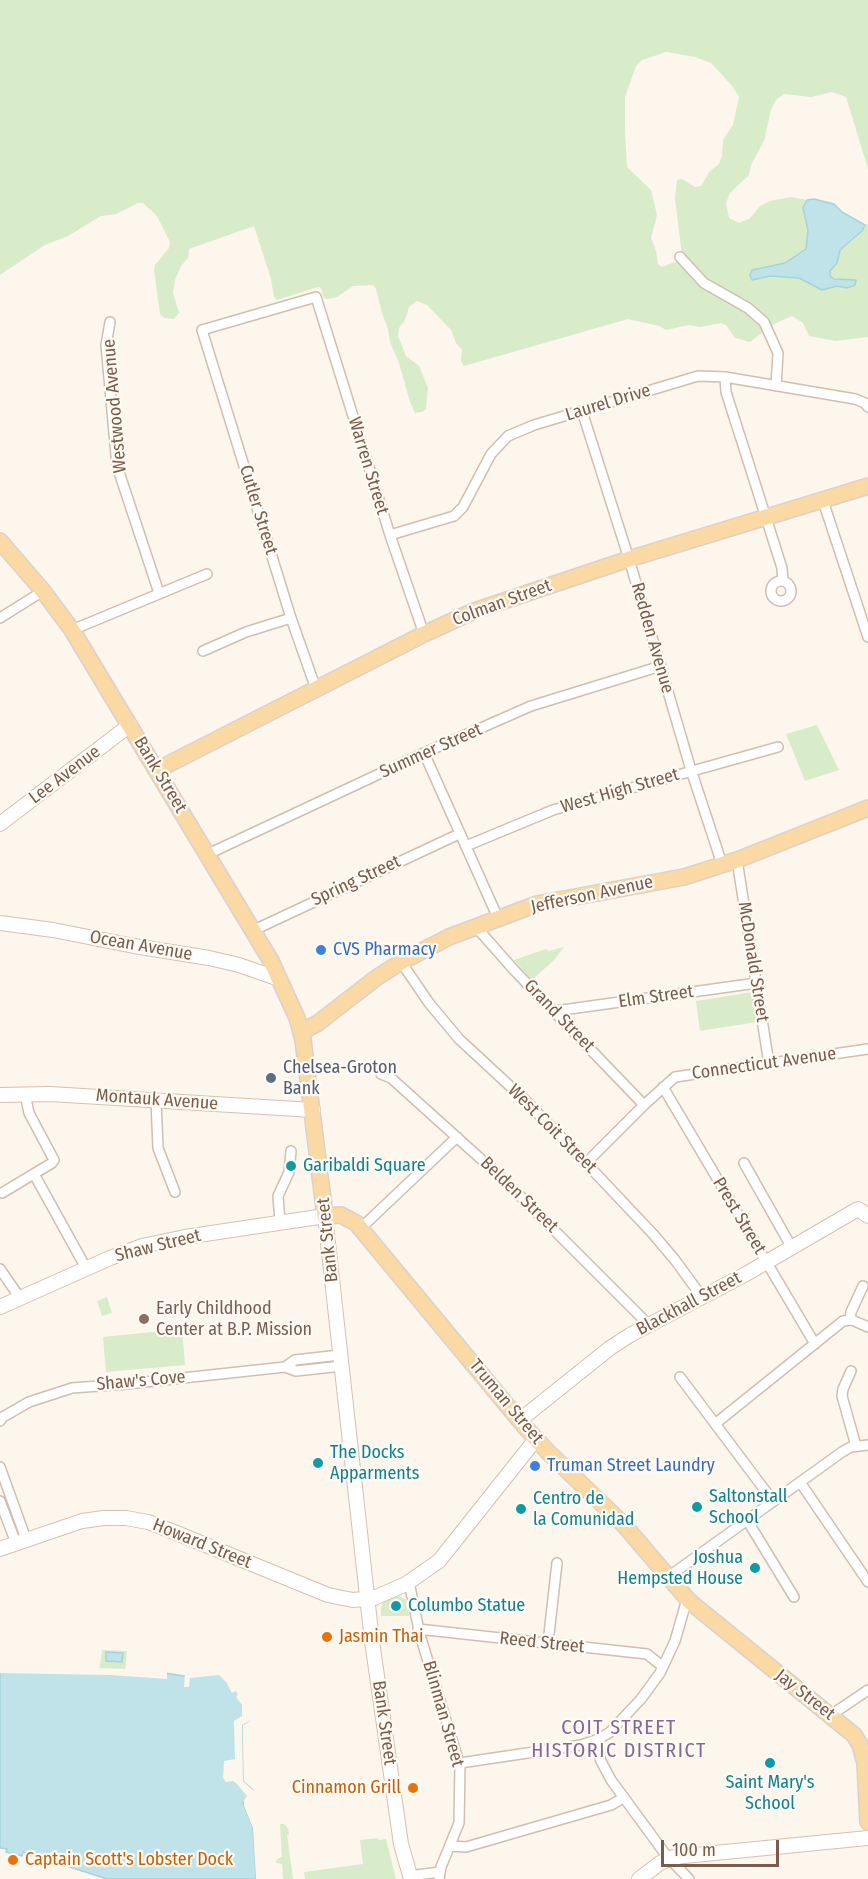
<!DOCTYPE html>
<style>
body{margin:0}
#map{position:relative;width:868px;height:1879px;overflow:hidden;background:#fdf6ec;font-family:"Fira Sans Condensed",sans-serif}
canvas{display:block}
.scale{position:absolute;left:661px;top:1840px;width:118px;height:27px;box-sizing:border-box;border:3px solid #7a5c4d;border-top:0;padding-left:8px;font-size:18px;line-height:21px;white-space:nowrap;color:#7a5c4d;-webkit-text-stroke:4px #fffaf3;paint-order:stroke}
</style>
<div id="map">
<canvas width="868" height="1879"></canvas>
<div class="scale">100 m</div>
</div>
<script>
const ctx = document.querySelector('canvas').getContext('2d');
ctx.lineJoin = 'round';
function paint(path, color) {
  ctx.fillStyle = color;
  ctx.fill(path, 'evenodd');
}
function poly(rows) {
  const path = new Path2D();
  for (const r of rows) {
    if (r.length === 3) {
      path.moveTo(r[0] + r[2], r[1]);
      path.arc(r[0], r[1], r[2], 0, 2 * Math.PI);
      continue;
    }
    path.moveTo(r[0], r[1]);
    for (let i = 2; i < r.length; i += 2) path.lineTo(r[i], r[i + 1]);
  }
  return path;
}
function trace(path, color, width, dash) {
  ctx.strokeStyle = color;
  ctx.lineWidth = width;
  ctx.lineCap = dash ? 'butt' : 'round';
  ctx.setLineDash(dash || []);
  ctx.stroke(path);
}
function drawText(font, color, halo, rows, align = 'center') {
  ctx.font = font + ' "Fira Sans Condensed",sans-serif';
  ctx.lineWidth = 4.5;
  ctx.setLineDash([]);
  ctx.textBaseline = 'middle';
  ctx.strokeStyle = halo;
  ctx.fillStyle = color;
  for (const [text, x, y, turn = 0] of rows) {
    ctx.save();
    ctx.translate(x, y);
    ctx.rotate((+turn || 0) * Math.PI / 180);
    ctx.textAlign = isNaN(turn) ? turn : align;
    if (halo) ctx.strokeText(text, 0, 0);
    ctx.fillText(text, 0, 0);
    ctx.restore();
  }
}
paint(poly([
 [0,0,868,0,868,169,846,97,832,92,811,97,784,94,776,100,771,110,764,141,751,165,749,175,730,193,726,203,729,218,739,223,749,219,760,206,770,201,791,197,807,200,804,205,808,230,806,249,785,263,758,268,760,279,770,276,799,278,822,290,837,286,847,288,855,280,834,279,830,276,830,270,837,263,840,250,851,242,862,231,865,225,868,224,868,337,835,341,809,336,803,323,792,316,774,324,750,342,735,338,726,325,721,323,700,327,689,325,666,330,659,326,628,319,464,366,461,361,462,350,456,343,451,330,427,305,417,301,409,307,405,320,399,328,398,336,406,356,419,366,428,388,426,409,422,412,415,413,410,402,399,363,390,342,388,329,382,313,376,289,373,285,353,286,337,297,327,299,324,298,321,288,318,287,277,300,274,297,271,279,254,226,189,249,188,258,181,266,175,280,173,293,179,313,174,319,164,318,160,314,154,270,155,265,169,248,170,242,157,216,143,203,138,203,116,214,101,216,68,236,45,245,0,275],
 [666,52,695,57,711,63,733,87,739,97,733,125,723,140,722,156,719,164,710,171,701,186,695,187,682,179,677,180,675,199,682,255,680,260,662,267,658,264,656,251,651,238,657,215,651,190,627,167,625,131,625,97,636,66,642,60],
 [817,725,839,770,805,781,786,734],
 [564,947,555,959,532,980,514,960,546,949,549,951],
 [752,992,757,1022,700,1031,696,1001],
 [107,1297,112,1313,102,1316,97,1301],
 [182,1329,185,1365,106,1372,103,1337],
 [400,1596,406,1600,409,1616,381,1616,381,1608,383,1603,394,1597],
 [102,1650,127,1651,125,1673,99,1672],
 [280,1824,284,1824,288,1828,289,1835,287,1835,293,1879,283,1879,282,1864,276,1863,277,1859,282,1857],
 [378,1838,379,1840,386,1839,396,1879,305,1879,304,1872,363,1864,360,1840]
]), '#d8ecc9');
const water = poly([
 [814,199,834,204,842,212,865,225,862,231,840,250,837,263,830,271,830,276,834,279,856,280,855,285,847,288,837,286,822,290,799,278,770,276,752,280,750,275,752,270,785,263,806,249,808,230,803,208,807,200,814,199],
 [106,1652,123,1653,122,1662,106,1661,106,1652],
 [0,1668,165,1673,184,1676,228,1670,250,1720,242,1725,243,1781,253,1790,243,1803,253,1828,256,1879,107,1879,23,1852,22,1856,6,1852,7,1849,0,1848,0,1668]
]);
paint(water, '#bfe3e8');
trace(water, '#a5d3da', 1.5);
paint(poly([
 [0,1665,160,1670,167,1671,167,1679,110,1675,0,1673],
 [213,1665,227,1667,236,1674,241,1687,240,1691,247,1699,253,1719,242,1725,243,1781,255,1792,246,1803,256,1827,259,1879,256,1879,253,1828,244,1806,244,1800,247,1796,236,1783,233,1781,226,1782,223,1778,224,1761,235,1759,234,1721,242,1716,242,1705,236,1697,238,1695,236,1691,232,1693,226,1682,219,1675,190,1678,189,1687,184,1687,185,1674,189,1675,189,1672,197,1667]
]), '#fdf6ec');
const street = poly([
 [680,257,704,283,748,308,764,322,778,353,776,386],
 [110,322,106,345,117,466,159,593],
 [725,377,726,392,782,568,783,581],
 [582,411,629,559,691,770,722,864],
 [823,501,868,637],
 [390,535,454,516,463,507,491,454,508,436,534,425,698,376,725,377,855,399,865,403,868,407],
 [781,591,10],
 [0,618,43,591],
 [72,630,207,574],
 [203,651,246,632,291,618],
 [316,689,291,618,202,330,316,297,390,535,424,634],
 [424,753,498,918],
 [466,846,553,810,778,747],
 [208,854,424,753,531,706,661,666],
 [737,860,769,1064],
 [476,927,514,970,644,1105],
 [254,930,459,834],
 [401,962,429,1003,459,1039,525,1100,586,1163,653,1234,675,1260,702,1297],
 [555,1011,757,983],
 [381,1074,391,1078,502,1178,649,1325],
 [663,1087,815,1344],
 [156,1100,158,1148,175,1192],
 [586,1163,644,1105,675,1077,868,1049],
 [744,1163,792,1248],
 [34,1174,86,1268],
 [2,1193,52,1163,54,1160,29,1113,25,1094],
 [280,1222,278,1196,289,1172,291,1151],
 [361,1228,457,1137],
 [0,1269,20,1298],
 [850,1320,851,1312,863,1286],
 [285,1367,295,1360,340,1355],
 [851,1371,843,1389,842,1396,856,1446],
 [680,1377,773,1501],
 [0,1421,3,1417,29,1402,72,1388,127,1384,285,1367,296,1371,342,1366],
 [715,1424,843,1321,852,1320,868,1327],
 [0,1467,26,1539],
 [800,1482,868,1582],
 [0,1501,16,1543],
 [747,1520,794,1597],
 [668,1577,842,1452,851,1447,868,1445],
 [409,1582,420,1635,460,1766,459,1823,441,1867,439,1879],
 [418,1629,647,1654,662,1666],
 [548,1643,557,1563],
 [831,1715,868,1690],
 [595,1741,601,1761,611,1780,666,1855,689,1879],
 [460,1763,581,1745,596,1740,609,1733,641,1699,660,1673,675,1641,687,1599],
 [450,1846,466,1847,611,1805,623,1798],
 [409,1876,440,1872]
]);
const secondary = poly([
 [0,824,130,725],
 [0,923,53,930,134,946,209,958,239,965,279,979],
 [0,1095,50,1094,313,1110],
 [0,1307,110,1258,142,1246,185,1237,325,1216,372,1641,401,1844,411,1879],
 [520,1420,610,1348,630,1335,746,1274,858,1209,868,1216],
 [0,1549,82,1521,104,1518,126,1518,148,1522,169,1530,328,1595,353,1600,374,1598,406,1584,439,1561,536,1439],
 [639,1879,660,1863,674,1857,868,1838]
]);
const primary = poly([
 [0,541,43,591,72,630,271,961,297,1018,303,1040,325,1216,341,1215,356,1223,525,1427,549,1453,624,1525,689,1601,854,1735,860,1745,865,1763,868,1822],
 [157,770,424,634,474,611,629,559,868,486],
 [301,1032,318,1023,376,978,401,962,449,937,537,904,684,877,737,860,868,808]
]);
trace(street, '#d1beb0', 12);
trace(secondary, '#d6c0b0', 16);
trace(primary, '#dad1cd', 18);
trace(street, '#fff', 9);
trace(secondary, '#fff', 14);
trace(primary, '#fbd9a5', 15);
for (const [x, y, r, color] of [
 [321,950,6,"#3f7fe0"],
 [271,1078,6,"#5c6f8a"],
 [291,1166,6,"#0f9aa8"],
 [144,1319,6,"#8d6e63"],
 [318,1463,6,"#0f9aa8"],
 [535,1466,6,"#3f7fe0"],
 [697,1507,6,"#0f9aa8"],
 [521,1509,6,"#0f9aa8"],
 [755,1568,6,"#0f9aa8"],
 [396,1606,6,"#0f9aa8"],
 [327,1637,6,"#e8710a"],
 [770,1763,6,"#0f9aa8"],
 [413,1788,6,"#e8710a"],
 [13,1860,6,"#e8710a"]
]) {
  const dot = new Path2D();
  dot.arc(x, y, r, 0, 2 * Math.PI);
  ctx.fillStyle = color;
  ctx.fill(dot);
  trace(dot, '#fffaf3', 2);
}
drawText('18px', '#7a5c4d', '#fffaf3', [
 ["Laurel Drive",608,403,-17],
 ["Westwood Avenue",115,406,-95],
 ["Warren Street",368,466,73],
 ["Cutler Street",258,510,73],
 ["Colman Street",502,603,-20],
 ["Redden Avenue",652,638,74],
 ["Summer Street",431,751,-24],
 ["Lee Avenue",65,775,-37],
 ["Bank Street",160,775,59],
 ["West High Street",620,791,-16],
 ["Spring Street",356,881,-25],
 ["Jefferson Avenue",592,895,-12],
 ["Ocean Avenue",141,946,10],
 ["McDonald Street",753,962,81],
 ["Elm Street",656,997,-8],
 ["Grand Street",559,1016,46],
 ["Connecticut Avenue",764,1064,-8],
 ["Montauk Avenue",157,1100,4],
 ["West Coit Street",552,1129,45],
 ["Belden Street",519,1195,44],
 ["Prest Street",739,1216,59],
 ["Bank Street",328,1240,-96],
 ["Shaw Street",158,1246,-14],
 ["Blackhall Street",689,1304,-28],
 ["Shaw's Cove",141,1381,-5],
 ["Truman Street",506,1402,50],
 ["Howard Street",202,1544,22],
 ["Reed Street",542,1643,6],
 ["Jay Street",805,1695,38],
 ["Blinman Street",443,1714,74],
 ["Bank Street",384,1723,82]
]);
drawText('18px', '#366cbe', '#fffaf3', [
 ["CVS Pharmacy",333,950],
 ["Truman Street Laundry",547,1466]
], 'left');
drawText('18px', '#4e5e75', '#fffaf3', [
 ["Chelsea-Groton",283,1068],
 ["Bank",283,1089]
], 'left');
drawText('18px', '#0d838f', '#fffaf3', [
 ["Garibaldi Square",303,1166],
 ["The Docks",330,1453],
 ["Apparments",330,1474],
 ["Saltonstall",709,1497],
 ["School",709,1518],
 ["Centro de",533,1499],
 ["la Comunidad",533,1520],
 ["Joshua",743,1558,"right"],
 ["Hempsted House",743,1579,"right"],
 ["Columbo Statue",408,1606],
 ["Saint Mary's",770,1783,"center"],
 ["School",770,1804,"center"]
], 'left');
drawText('18px', '#785e54', '#fffaf3', [
 ["Early Childhood",156,1309],
 ["Center at B.P. Mission",156,1330]
], 'left');
drawText('18px', '#c56008', '#fffaf3', [
 ["Jasmin Thai",339,1637],
 ["Cinnamon Grill",401,1788,"right"],
 ["Captain Scott's Lobster Dock",25,1860]
], 'left');
ctx.letterSpacing = '1.5px';
drawText('20px', '#846695', '#fffaf3', [
 ["COIT STREET",619,1728],
 ["HISTORIC DISTRICT",619,1751]
]);
ctx.letterSpacing = '0px';
</script>
